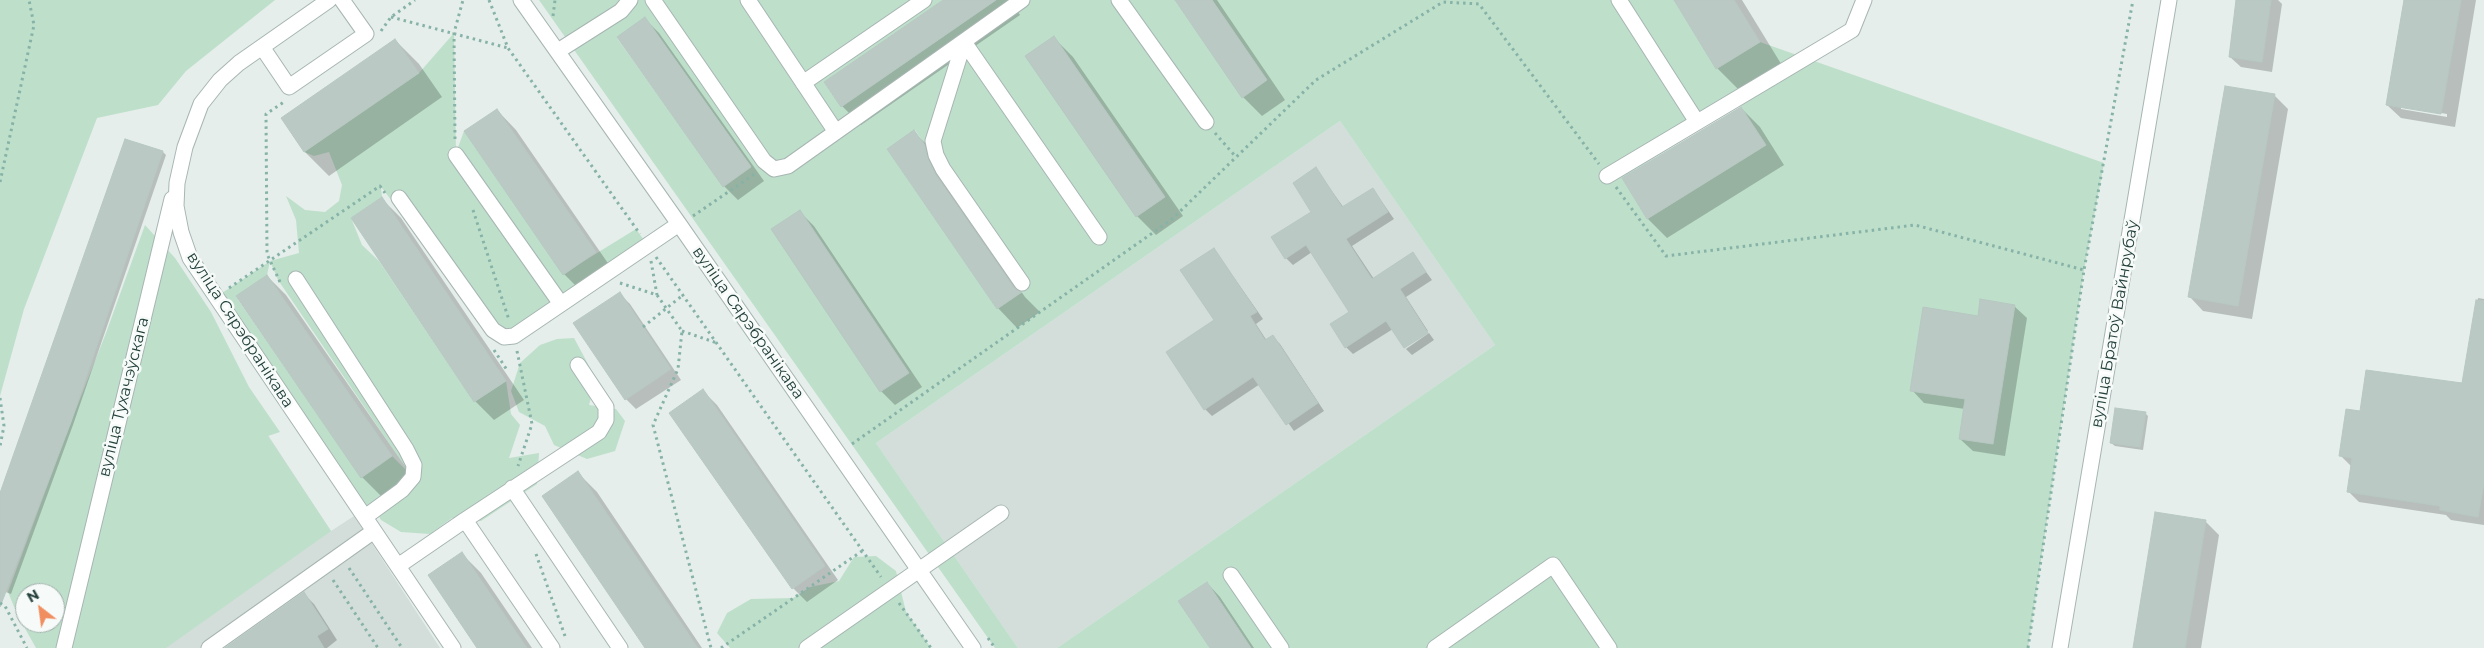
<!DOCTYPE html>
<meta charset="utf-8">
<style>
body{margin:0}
#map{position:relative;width:2484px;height:648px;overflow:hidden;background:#e5eeeb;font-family:Montserrat,sans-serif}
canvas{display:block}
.north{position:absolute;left:15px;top:583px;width:50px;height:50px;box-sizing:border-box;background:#f6faf8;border:1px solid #a2b0ac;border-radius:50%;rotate:330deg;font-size:14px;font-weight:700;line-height:20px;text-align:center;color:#24403b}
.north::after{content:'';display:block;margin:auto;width:18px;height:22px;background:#f18e60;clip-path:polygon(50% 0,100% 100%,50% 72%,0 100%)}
</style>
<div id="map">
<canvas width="2484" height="648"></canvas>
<div class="north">N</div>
</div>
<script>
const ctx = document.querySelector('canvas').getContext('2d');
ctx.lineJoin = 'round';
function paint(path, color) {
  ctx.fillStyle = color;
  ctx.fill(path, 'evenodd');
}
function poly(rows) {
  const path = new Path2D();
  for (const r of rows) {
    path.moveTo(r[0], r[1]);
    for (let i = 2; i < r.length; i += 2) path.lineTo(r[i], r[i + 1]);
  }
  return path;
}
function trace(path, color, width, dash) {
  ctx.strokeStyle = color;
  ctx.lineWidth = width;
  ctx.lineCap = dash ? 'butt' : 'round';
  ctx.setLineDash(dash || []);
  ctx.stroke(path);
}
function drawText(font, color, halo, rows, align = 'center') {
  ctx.font = font + ' Montserrat,sans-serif';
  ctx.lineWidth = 5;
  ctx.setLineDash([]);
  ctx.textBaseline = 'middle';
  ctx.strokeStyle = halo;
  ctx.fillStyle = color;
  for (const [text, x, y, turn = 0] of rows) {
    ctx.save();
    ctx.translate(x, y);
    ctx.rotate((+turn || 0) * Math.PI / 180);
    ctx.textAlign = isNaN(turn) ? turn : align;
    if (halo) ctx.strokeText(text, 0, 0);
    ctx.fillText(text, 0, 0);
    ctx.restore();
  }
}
paint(poly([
 [1340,121,1495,345,1057,648,1018,648,876,443],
 [268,435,331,531,354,516,440,648,77,648]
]), '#d3deda');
paint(poly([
 [0,0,275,0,186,71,158,105,97,118,24,309,0,396],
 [539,0,943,0,824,82,841,107,996,0,1175,0,1242,97,1266,80,1212,0,1674,0,1716,69,1760,42,2104,163,2084,270,2028,648,1251,648,1207,582,1178,601,1210,648,1057,648,1495,345,1340,121,876,443,1018,648,995,648],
 [645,18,751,166,723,186,617,38],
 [1740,105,1765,146,1647,219,1622,178],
 [915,130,1024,290,997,309,887,149],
 [454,33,456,153,464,131,563,274,636,229,648,246,514,336,493,330,381,187,382,197,351,218,362,245,379,261,474,402,506,381,511,414,520,425,509,458,539,453,537,484,481,521,452,518,430,534,401,532,381,520,375,510,367,520,216,297,270,261,299,253,296,220,286,196,305,210,325,212,339,201,342,185,329,152,314,156,304,152,419,73],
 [270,261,278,280,410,474,392,456,361,477,236,297,267,275],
 [145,225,175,258,211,312,249,387,280,432,268,436,331,531,166,648,36,648,17,614,8,592,71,422,106,333],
 [25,593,55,593,55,623,25,623],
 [574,338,596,379,589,405,616,409,625,421,615,451,587,459,554,445,545,426,519,412,511,391,520,363,540,345,557,339],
 [876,556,896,571,906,612,931,648,730,648,717,633,727,613,751,599,793,598,810,587,839,581,854,557]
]), '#bedfca');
paint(poly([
 [946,0,1010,0,1020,15,861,125,842,106],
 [1176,0,1217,0,1285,100,1262,116,1243,97],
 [1676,0,1742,0,1783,67,1741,92,1717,68],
 [2238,0,2278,0,2282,4,2272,72,2241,67,2230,57],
 [2405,0,2476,0,2455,127,2401,118,2387,105],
 [2401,106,2447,114,2447,117,2401,109],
 [645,19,659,33,764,181,738,200,724,186],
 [1054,38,1073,57,1183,216,1156,235,1137,216],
 [395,40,419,64,442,97,329,176,305,152,282,118],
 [2274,95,2288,109,2252,319,2203,311,2190,297],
 [1741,108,1760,127,1784,165,1667,238,1648,219,1624,179],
 [497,110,516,130,614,272,583,293,564,274],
 [914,132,933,151,954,195,1025,297,1040,312,1017,328,998,308],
 [126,140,163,152,166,155,73,425,11,594,0,590,0,497],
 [1316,169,1344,208,1373,189,1394,219,1352,246,1374,279,1413,254,1432,280,1406,297,1428,331,1405,346,1393,329,1353,354,1346,347,1351,312,1312,252,1293,265,1286,258,1313,212],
 [382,199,401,218,524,400,494,420,475,401,353,219],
 [800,212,814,226,922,387,895,405,881,391],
 [1214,249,1263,319,1256,324,1267,341,1273,337,1280,344,1324,411,1294,431,1260,384,1212,416,1205,409,1215,321],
 [267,276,286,295,411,475,381,496,362,477],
 [620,294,630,304,681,380,636,409,626,399],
 [2478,298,2484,299,2484,525,2451,520,2446,515,2359,502,2349,492,2351,466,2341,456,2361,413,2463,385],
 [2014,306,2027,318,2005,456,1973,451,1960,439,1965,409,1924,403,1912,390,1979,317],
 [1429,333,1434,340,1412,355,1406,349],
 [703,391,717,405,838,580,807,602,793,588,670,413],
 [2145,413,2148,416,2143,450,2115,446,2111,443],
 [578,473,597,492,702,648,647,648],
 [2205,521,2219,535,2201,648,2134,648],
 [462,554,481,573,532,648,479,648],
 [1207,583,1220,597,1254,648,1211,648],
 [304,594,314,604,337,640,327,648,226,648]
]), '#0003');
const building = poly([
 [943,0,996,0,841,107,824,82,943,0],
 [1175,0,1212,0,1267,80,1242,98,1175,0],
 [1674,0,1734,0,1760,42,1716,69,1674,0],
 [2236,0,2271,0,2262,62,2229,57,2236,0],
 [2404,0,2461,0,2441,114,2386,105,2404,0],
 [645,17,751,167,723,187,617,37,645,17],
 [1054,36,1165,197,1136,217,1025,56,1054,36],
 [395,39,419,73,304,152,281,118,395,39],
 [2225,86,2275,94,2238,306,2188,297,2225,86],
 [1741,107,1766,145,1647,219,1622,178,1741,107],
 [497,109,596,252,563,275,464,131,497,109],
 [914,130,924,144,928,159,935,174,1014,288,1022,292,997,309,887,149,914,130],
 [125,139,163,151,71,422,0,607,0,493,125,139],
 [1316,167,1342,207,1373,188,1388,212,1346,239,1372,279,1413,252,1426,272,1400,289,1428,333,1404,348,1386,321,1345,348,1330,324,1349,312,1306,245,1285,259,1271,237,1311,212,1293,183,1316,167],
 [382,197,506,381,474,402,351,218,382,197],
 [800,210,909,373,880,392,771,229,800,210],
 [1214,248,1257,312,1250,316,1265,340,1273,335,1318,403,1286,425,1253,377,1204,410,1166,352,1214,320,1180,270,1214,248],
 [267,275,392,456,361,478,236,296,267,275],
 [620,292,671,369,625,400,573,323,620,292],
 [1980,299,2015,305,1993,444,1959,439,1965,399,1910,391,1923,307,1978,316,1980,299],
 [2476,300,2484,301,2484,483,2478,517,2440,510,2440,506,2347,492,2352,458,2339,456,2346,409,2360,411,2366,370,2462,383,2476,300],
 [703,389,825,566,792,589,669,413,703,389],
 [2115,408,2146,412,2140,447,2110,443,2115,408],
 [578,471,698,648,645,648,542,496,578,471],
 [2155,512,2206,520,2185,648,2133,648,2155,512],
 [462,552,527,648,477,648,428,575,462,552],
 [1207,582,1251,648,1210,648,1178,601,1207,582],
 [304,592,328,629,317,636,324,648,225,648,304,592]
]);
paint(building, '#bac9c4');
trace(building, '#b7c8c2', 1);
const minor = poly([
 [329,0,239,63,220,80,201,104,185,147,177,183,176,206,181,232,190,258,453,648],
 [521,0,679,224,973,648],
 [653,0,764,161,774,169,788,166,1022,0],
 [748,0,836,132],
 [1119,0,1206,122],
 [1619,0,1697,122],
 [964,42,933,141,936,155,943,169,1022,283],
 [964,42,1099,237],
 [262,47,289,87,366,34,342,0],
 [558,51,621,11,630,0],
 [803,83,924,0],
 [456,155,561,304],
 [1607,176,1852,30,1864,0],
 [399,198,493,330,504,337,514,336,679,224],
 [296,279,406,449,414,465,413,477,402,490,365,517],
 [512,488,620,648],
 [465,520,599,432,606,420,606,407,578,365],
 [398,566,465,520,552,648],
 [1231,575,1281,648],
 [64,648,172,199],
 [209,648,374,531],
 [807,648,1001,513],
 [1435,648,1553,565,1609,648],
 [2060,648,2169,0]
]);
trace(minor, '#a7b6b3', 17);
trace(poly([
 [489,0,508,48,640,234],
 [553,16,555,0],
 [391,17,508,48],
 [381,31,391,17,415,0],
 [1215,133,1236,157],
 [455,139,454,33,463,0],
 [0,182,34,25,29,0],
 [1616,187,1666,256,1915,225,2084,270],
 [473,210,509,320],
 [693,216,756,173],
 [656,257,881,577],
 [651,261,657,295],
 [280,282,267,254,266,114,284,102],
 [620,283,657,295,682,331,678,369,653,425,711,648],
 [229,288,380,186,385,193],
 [643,327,683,295],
 [682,331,717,343],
 [494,350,507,370],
 [517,351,532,424,518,466],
 [0,398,4,426,0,446],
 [852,444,1171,220,1316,80,1443,2,1479,4,1599,164],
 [536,554,565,636],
 [349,568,402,648],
 [333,580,378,648],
 [0,603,5,606,27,648],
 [899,603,931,648],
 [988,638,995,648],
 [721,648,862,551],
 [2028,648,2084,270,2133,0]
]), '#86b2a7', 3, [2.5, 4]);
trace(minor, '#fff', 15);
drawText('16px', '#24403b', '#f6faf8', [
 ["вуліца Сярэбранікава",748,323,55],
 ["вуліца Братоў Вайнрубаў",2115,324,-80],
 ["вуліца Сярэбранікава",240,330,57],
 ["вуліца Тухачэўскага",124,397,-76]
]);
</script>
